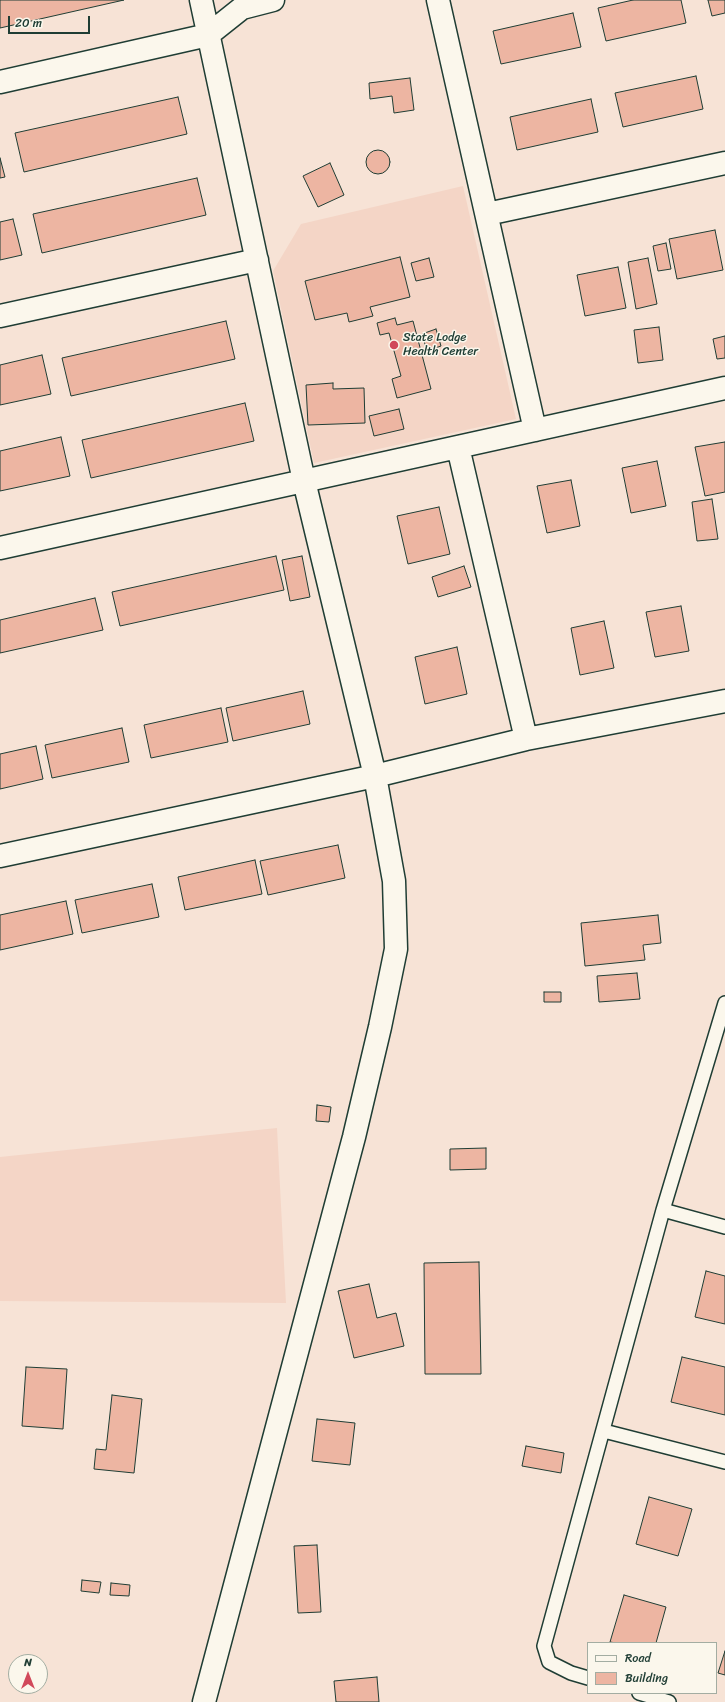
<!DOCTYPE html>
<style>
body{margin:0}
#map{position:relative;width:725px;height:1702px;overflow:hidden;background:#f7e3d6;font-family:Sriracha,sans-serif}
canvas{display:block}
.legend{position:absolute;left:587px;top:1642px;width:130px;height:52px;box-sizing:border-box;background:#fbf7ec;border:1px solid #a3ada2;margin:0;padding:5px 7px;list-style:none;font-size:12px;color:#1f3d34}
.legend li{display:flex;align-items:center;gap:8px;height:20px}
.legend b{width:20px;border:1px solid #a3ada2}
.north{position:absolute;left:8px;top:1654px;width:40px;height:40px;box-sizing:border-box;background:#fbf7ec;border:1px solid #a3ada2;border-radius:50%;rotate:0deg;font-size:11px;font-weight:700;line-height:16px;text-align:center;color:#1f3d34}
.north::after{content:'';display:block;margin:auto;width:14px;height:18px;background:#d1495b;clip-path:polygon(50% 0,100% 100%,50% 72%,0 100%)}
.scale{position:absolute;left:8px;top:16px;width:82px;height:18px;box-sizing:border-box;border:2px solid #1f3d34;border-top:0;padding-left:5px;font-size:12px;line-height:14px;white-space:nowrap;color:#1f3d34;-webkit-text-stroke:3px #fbf7ec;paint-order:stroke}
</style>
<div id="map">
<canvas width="725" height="1702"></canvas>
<ul class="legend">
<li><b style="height:5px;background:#fbf7ec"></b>Road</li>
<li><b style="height:11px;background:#edb5a2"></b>Building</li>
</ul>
<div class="north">N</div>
<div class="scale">20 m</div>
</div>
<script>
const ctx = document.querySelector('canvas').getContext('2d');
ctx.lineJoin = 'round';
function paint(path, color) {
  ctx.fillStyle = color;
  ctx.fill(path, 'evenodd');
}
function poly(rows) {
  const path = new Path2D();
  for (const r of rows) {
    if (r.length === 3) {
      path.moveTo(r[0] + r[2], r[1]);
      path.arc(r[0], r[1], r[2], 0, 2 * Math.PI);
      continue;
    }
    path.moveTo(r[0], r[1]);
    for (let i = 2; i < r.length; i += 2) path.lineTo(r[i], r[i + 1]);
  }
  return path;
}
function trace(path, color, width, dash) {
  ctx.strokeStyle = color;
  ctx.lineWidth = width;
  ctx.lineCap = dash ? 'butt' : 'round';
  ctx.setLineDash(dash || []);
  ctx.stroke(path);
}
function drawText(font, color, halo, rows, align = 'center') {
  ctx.font = font + ' Sriracha,sans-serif';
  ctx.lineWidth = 3;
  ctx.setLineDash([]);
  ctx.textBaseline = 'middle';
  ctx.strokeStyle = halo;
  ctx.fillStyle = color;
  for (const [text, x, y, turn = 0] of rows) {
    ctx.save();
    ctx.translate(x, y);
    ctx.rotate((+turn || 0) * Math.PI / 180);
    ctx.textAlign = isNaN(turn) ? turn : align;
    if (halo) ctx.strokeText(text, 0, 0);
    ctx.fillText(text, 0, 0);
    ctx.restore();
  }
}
paint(poly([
 [463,186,516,419,314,463,273,271,301,224],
 [277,1128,286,1303,0,1301,0,1157]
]), '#f4d5c6');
const building = poly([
 [0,0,124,0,0,28,0,0],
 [633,0,681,0,686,23,606,41,598,8,633,0],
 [708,0,725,0,725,13,712,16,708,0],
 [573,13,581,47,501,64,493,31,573,13],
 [696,76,703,109,623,127,615,93,696,76],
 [410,78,414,110,394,113,392,96,370,99,369,83,410,78],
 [178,97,187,134,24,172,15,133,178,97],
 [591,99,598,132,517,150,510,117,591,99],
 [378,162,12],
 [0,158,5,177,0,178,0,158],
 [330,163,344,195,318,207,303,176,330,163],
 [197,178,206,215,42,253,33,214,197,178],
 [13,219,22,255,0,260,0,222,13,219],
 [715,230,723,270,677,279,669,239,715,230],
 [666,243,671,269,658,271,653,246,666,243],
 [400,257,410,297,370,307,373,316,349,322,347,313,315,320,305,281,400,257],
 [429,258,434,277,416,281,411,263,429,258],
 [648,258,657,304,636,309,628,262,648,258],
 [618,267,626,308,585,316,577,275,618,267],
 [395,318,397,325,413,321,431,389,397,398,392,379,401,376,389,333,380,335,377,323,395,318],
 [226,321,235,359,71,396,62,358,226,321],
 [659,327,663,360,638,363,634,330,659,327],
 [436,329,441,346,427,351,422,334,436,329],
 [725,336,725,358,717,359,713,339,725,336],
 [42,355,51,394,0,405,0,365,42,355],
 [333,383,333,389,364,388,365,423,308,425,306,385,333,383],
 [245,403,254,441,91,478,82,440,245,403],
 [399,409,404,429,374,436,369,416,399,409],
 [61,437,70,476,0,491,0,451,61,437],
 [725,442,725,492,705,496,695,447,725,442],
 [657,461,666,506,631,513,622,468,657,461],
 [571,480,580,526,547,533,537,486,571,480],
 [712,499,718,539,697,541,692,502,712,499],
 [439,507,450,554,408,564,397,516,439,507],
 [276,556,284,590,120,626,112,592,276,556],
 [302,556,310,597,290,601,282,560,302,556],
 [464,566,471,587,438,597,432,577,464,566],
 [95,598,103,630,0,653,0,620,95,598],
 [681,606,689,651,655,657,646,612,681,606],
 [604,621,614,668,580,675,571,628,604,621],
 [457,647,467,694,425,704,415,657,457,647],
 [303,691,310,724,233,741,226,708,303,691],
 [221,708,228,742,151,758,144,725,221,708],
 [122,728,129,762,52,778,45,745,122,728],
 [36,746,43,779,0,789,0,754,36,746],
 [338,845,345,878,268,895,260,861,338,845],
 [255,860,262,894,185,910,178,877,255,860],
 [152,884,159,917,82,933,75,900,152,884],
 [66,901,73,934,0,950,0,915,66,901],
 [658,915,661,943,643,945,645,960,585,966,581,923,658,915],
 [637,973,640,999,599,1002,597,976,637,973],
 [544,992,561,992,561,1002,544,1002,544,992],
 [317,1105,331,1107,329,1122,316,1121,317,1105],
 [486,1148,486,1169,450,1170,450,1149,486,1148],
 [479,1262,481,1374,425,1374,424,1263,479,1262],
 [706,1271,725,1276,725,1324,695,1317,706,1271],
 [369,1284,377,1318,396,1313,404,1346,354,1358,338,1291,369,1284],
 [682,1357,725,1367,725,1415,671,1402,682,1357],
 [26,1367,67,1369,63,1429,22,1426,26,1367],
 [112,1395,142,1399,134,1473,94,1469,96,1449,106,1450,112,1395],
 [317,1419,355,1423,350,1465,312,1461,317,1419],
 [526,1446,564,1453,561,1473,522,1466,526,1446],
 [649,1497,692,1509,678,1556,636,1544,649,1497],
 [317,1545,321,1612,298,1613,294,1546,317,1545],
 [82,1580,101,1582,99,1593,81,1591,82,1580],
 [111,1583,130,1585,129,1596,110,1595,111,1583],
 [624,1595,666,1607,656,1643,616,1643,610,1642,624,1595],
 [725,1651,725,1675,718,1673,725,1651],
 [377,1677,379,1702,336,1702,334,1681,377,1677]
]);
paint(building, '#edb5a2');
trace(building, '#1f3d34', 1);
const service = poly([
 [663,1210,725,1227],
 [604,1431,725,1462],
 [588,1678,571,1673,549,1662,544,1646,663,1210,725,1003],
 [639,1693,669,1702]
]);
const minor = poly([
 [201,0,304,481,375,776,394,881,396,949,380,1027,354,1137,204,1702],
 [438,0,535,430],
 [0,82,208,35,242,8,273,0],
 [487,214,725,163],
 [0,316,257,260],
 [458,447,526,739],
 [0,548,725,388],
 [0,856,375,776,526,739,725,701]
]);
trace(service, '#1f3d34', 16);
trace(minor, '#1f3d34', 25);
trace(service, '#fbf7ec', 13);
trace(minor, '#fbf7ec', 22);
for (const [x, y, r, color] of [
 [394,345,5,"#d1495b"]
]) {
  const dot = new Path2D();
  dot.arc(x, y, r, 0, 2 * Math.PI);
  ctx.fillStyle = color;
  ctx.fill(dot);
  trace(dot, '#fbf7ec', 1.5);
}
drawText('12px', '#1f3d34', '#fbf7ec', [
 ["State Lodge",403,338],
 ["Health Center",403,352]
], 'left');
</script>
